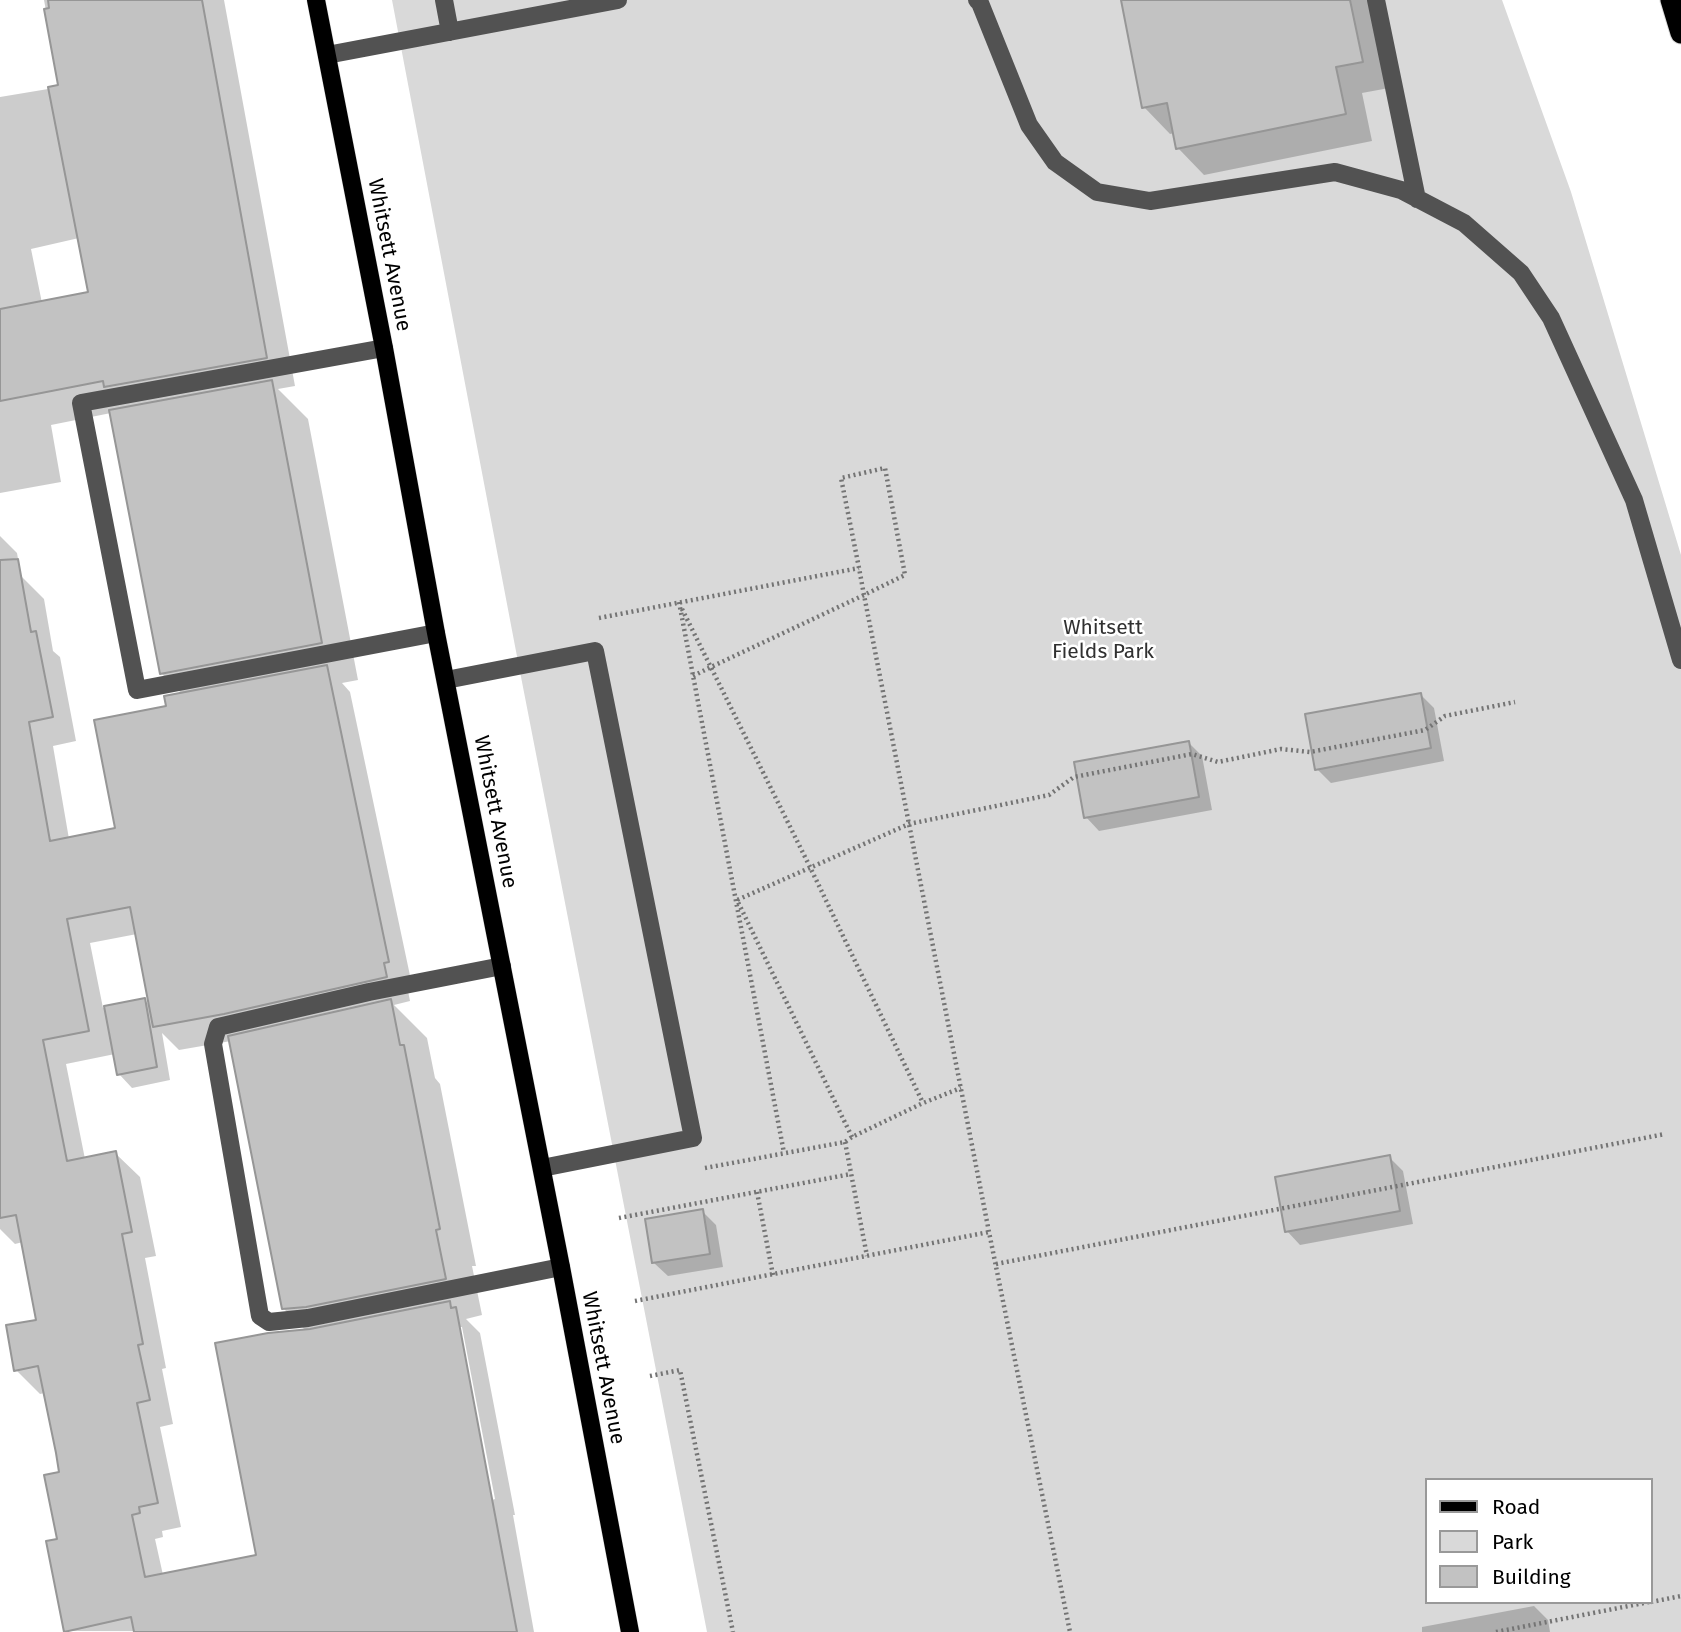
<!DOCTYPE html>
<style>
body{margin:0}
#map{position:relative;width:1681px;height:1632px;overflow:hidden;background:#fff;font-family:"Fira Sans",sans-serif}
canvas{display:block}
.legend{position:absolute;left:1425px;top:1478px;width:228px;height:126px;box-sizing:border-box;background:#fff;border:2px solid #999;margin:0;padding:9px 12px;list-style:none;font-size:21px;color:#000}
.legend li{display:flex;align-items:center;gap:14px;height:35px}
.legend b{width:35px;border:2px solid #999}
</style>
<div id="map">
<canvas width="1681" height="1632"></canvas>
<ul class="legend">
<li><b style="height:9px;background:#000"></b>Road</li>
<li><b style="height:19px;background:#d9d9d9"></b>Park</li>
<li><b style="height:19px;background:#c2c2c2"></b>Building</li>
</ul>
</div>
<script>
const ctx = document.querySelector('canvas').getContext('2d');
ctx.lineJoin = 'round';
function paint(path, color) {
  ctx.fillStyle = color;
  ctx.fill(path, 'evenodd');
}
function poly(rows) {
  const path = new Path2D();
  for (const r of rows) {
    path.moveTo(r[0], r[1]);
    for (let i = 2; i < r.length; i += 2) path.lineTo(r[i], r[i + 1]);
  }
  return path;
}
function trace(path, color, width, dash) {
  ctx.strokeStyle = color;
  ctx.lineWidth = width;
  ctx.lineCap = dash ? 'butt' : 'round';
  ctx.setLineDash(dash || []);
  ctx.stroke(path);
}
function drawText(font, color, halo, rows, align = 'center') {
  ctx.font = font + ' "Fira Sans",sans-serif';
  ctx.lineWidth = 5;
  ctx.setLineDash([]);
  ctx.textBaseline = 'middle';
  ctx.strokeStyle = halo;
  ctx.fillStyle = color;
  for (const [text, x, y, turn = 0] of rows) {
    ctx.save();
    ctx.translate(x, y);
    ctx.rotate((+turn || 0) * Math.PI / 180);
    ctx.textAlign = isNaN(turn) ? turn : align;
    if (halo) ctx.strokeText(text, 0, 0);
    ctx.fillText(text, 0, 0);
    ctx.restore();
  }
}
paint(poly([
 [392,0,1502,0,1571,192,1681,555,1681,1632,707,1632,515,646],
 [1427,1480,1651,1480,1651,1602,1427,1602]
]), '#d9d9d9');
paint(poly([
 [44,0,224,0,295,386,278,389,308,419,358,680,342,683,350,692,412,985,407,986,410,1001,394,1005,427,1038,435,1078,440,1084,476,1266,472,1266,482,1315,466,1319,480,1333,515,1515,513,1515,534,1632,66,1631,59,1540,61,1473,45,1393,40,1394,16,1370,38,1321,23,1242,15,1244,0,1229,0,536,17,553,21,576,44,599,53,651,60,657,76,741,53,746,69,839,117,829,168,708,183,695,161,673,111,413,51,425,61,482,0,493,0,97,60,87],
 [79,238,90,293,42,303,31,249],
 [137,934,151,1006,145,1000,103,1008,90,943],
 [162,1033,179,1050,231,1041,283,1308,306,1331,258,1557,163,1575,155,1539,163,1537,162,1531,181,1527,160,1427,173,1424,162,1369,166,1368,145,1258,156,1256,140,1177,115,1153,85,1159,66,1064,115,1054,119,1074,132,1088,170,1080],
 [458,1327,462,1327,495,1499,492,1500],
 [1122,0,1370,0,1389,88,1362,93,1372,141,1204,175,1178,148,1175,133,1170,134,1144,107],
 [1420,694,1434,708,1444,761,1331,783,1317,769],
 [1188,742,1202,756,1212,810,1099,831,1086,817],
 [1389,1157,1403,1171,1413,1224,1300,1245,1287,1231],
 [702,1211,716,1225,723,1267,668,1276,654,1263],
 [1534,1606,1548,1620,1550,1632,1422,1632,1422,1627]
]), '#0003');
const building = poly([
 [48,0,202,0,267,358,104,387,103,381,0,401,0,309,88,292,48,87,58,85,44,9,49,8,48,0],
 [1121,0,1350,0,1363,62,1336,67,1346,114,1176,149,1167,103,1142,108,1121,0],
 [272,380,322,643,160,674,109,410,272,380],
 [18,559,31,632,36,631,53,717,29,722,50,841,115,828,94,720,166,706,164,696,327,665,389,962,384,963,387,977,224,1014,153,1027,130,907,67,919,89,1031,43,1040,67,1161,116,1151,132,1232,122,1234,143,1344,138,1345,150,1400,137,1403,158,1503,139,1507,140,1513,132,1515,145,1577,256,1555,215,1343,268,1333,310,1329,450,1301,451,1308,456,1307,517,1632,134,1632,131,1617,64,1632,46,1541,57,1539,44,1475,59,1472,56,1453,38,1366,14,1371,6,1325,36,1320,16,1215,0,1218,0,560,18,559],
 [1421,693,1431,748,1315,770,1305,714,1421,693],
 [1189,741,1199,797,1084,818,1074,762,1189,741],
 [145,998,157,1067,117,1075,104,1006,145,998],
 [391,999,400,1045,404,1045,440,1229,436,1230,446,1279,306,1307,282,1309,228,1036,391,999],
 [1390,1155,1400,1211,1285,1232,1275,1177,1390,1155],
 [703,1209,710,1254,652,1263,645,1219,703,1209]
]);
paint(building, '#c2c2c2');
trace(building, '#969696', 2);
const major = poly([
 [316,0,384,348,436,633,561,1267,630,1632]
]);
const highway = poly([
 [1671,0,1681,33]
]);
trace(major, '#dbdbdb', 19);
trace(highway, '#dbdbdb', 23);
trace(poly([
 [679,602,784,1153],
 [682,609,810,867,923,1103],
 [599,618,859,568],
 [693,676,711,667,864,595,905,575,885,468,841,478,859,568,864,595,909,824,989,1232,1070,1632],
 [852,1137,737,900,909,824,1049,795,1074,777,1192,754,1218,762,1281,749,1310,752,1425,730,1445,716,1515,702],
 [845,1142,867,1256],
 [705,1168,845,1142,852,1137,923,1103,961,1088],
 [757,1192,773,1275],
 [619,1218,851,1174],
 [996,1264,1665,1134],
 [635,1301,989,1232],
 [650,1376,680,1370,733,1632],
 [1651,1602,1681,1596],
 [1496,1632,1649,1602]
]), '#747474', 4.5, [2, 3.5]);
trace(poly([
 [444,0,450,32],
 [977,0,980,3,1029,125,1055,162,1097,192,1150,201,1335,172,1401,190,1464,223,1521,273,1551,318,1634,500,1681,660],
 [1376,0,1417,199],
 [327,55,618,0],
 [384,348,81,403,137,690,436,633],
 [446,680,595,651,693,1138,542,1168],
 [502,966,369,992,218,1027,213,1044,260,1316,269,1322,308,1318,561,1267]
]), '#525252', 18);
trace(major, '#000', 18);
trace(highway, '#000', 21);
drawText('21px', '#000', '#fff', [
 ["Whitsett Avenue",389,255,79],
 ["Whitsett Avenue",495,812,79],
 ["Whitsett Avenue",603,1368,79]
]);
drawText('21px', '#303030', '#fff', [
 ["Whitsett",1103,628],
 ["Fields Park",1103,652]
]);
</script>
